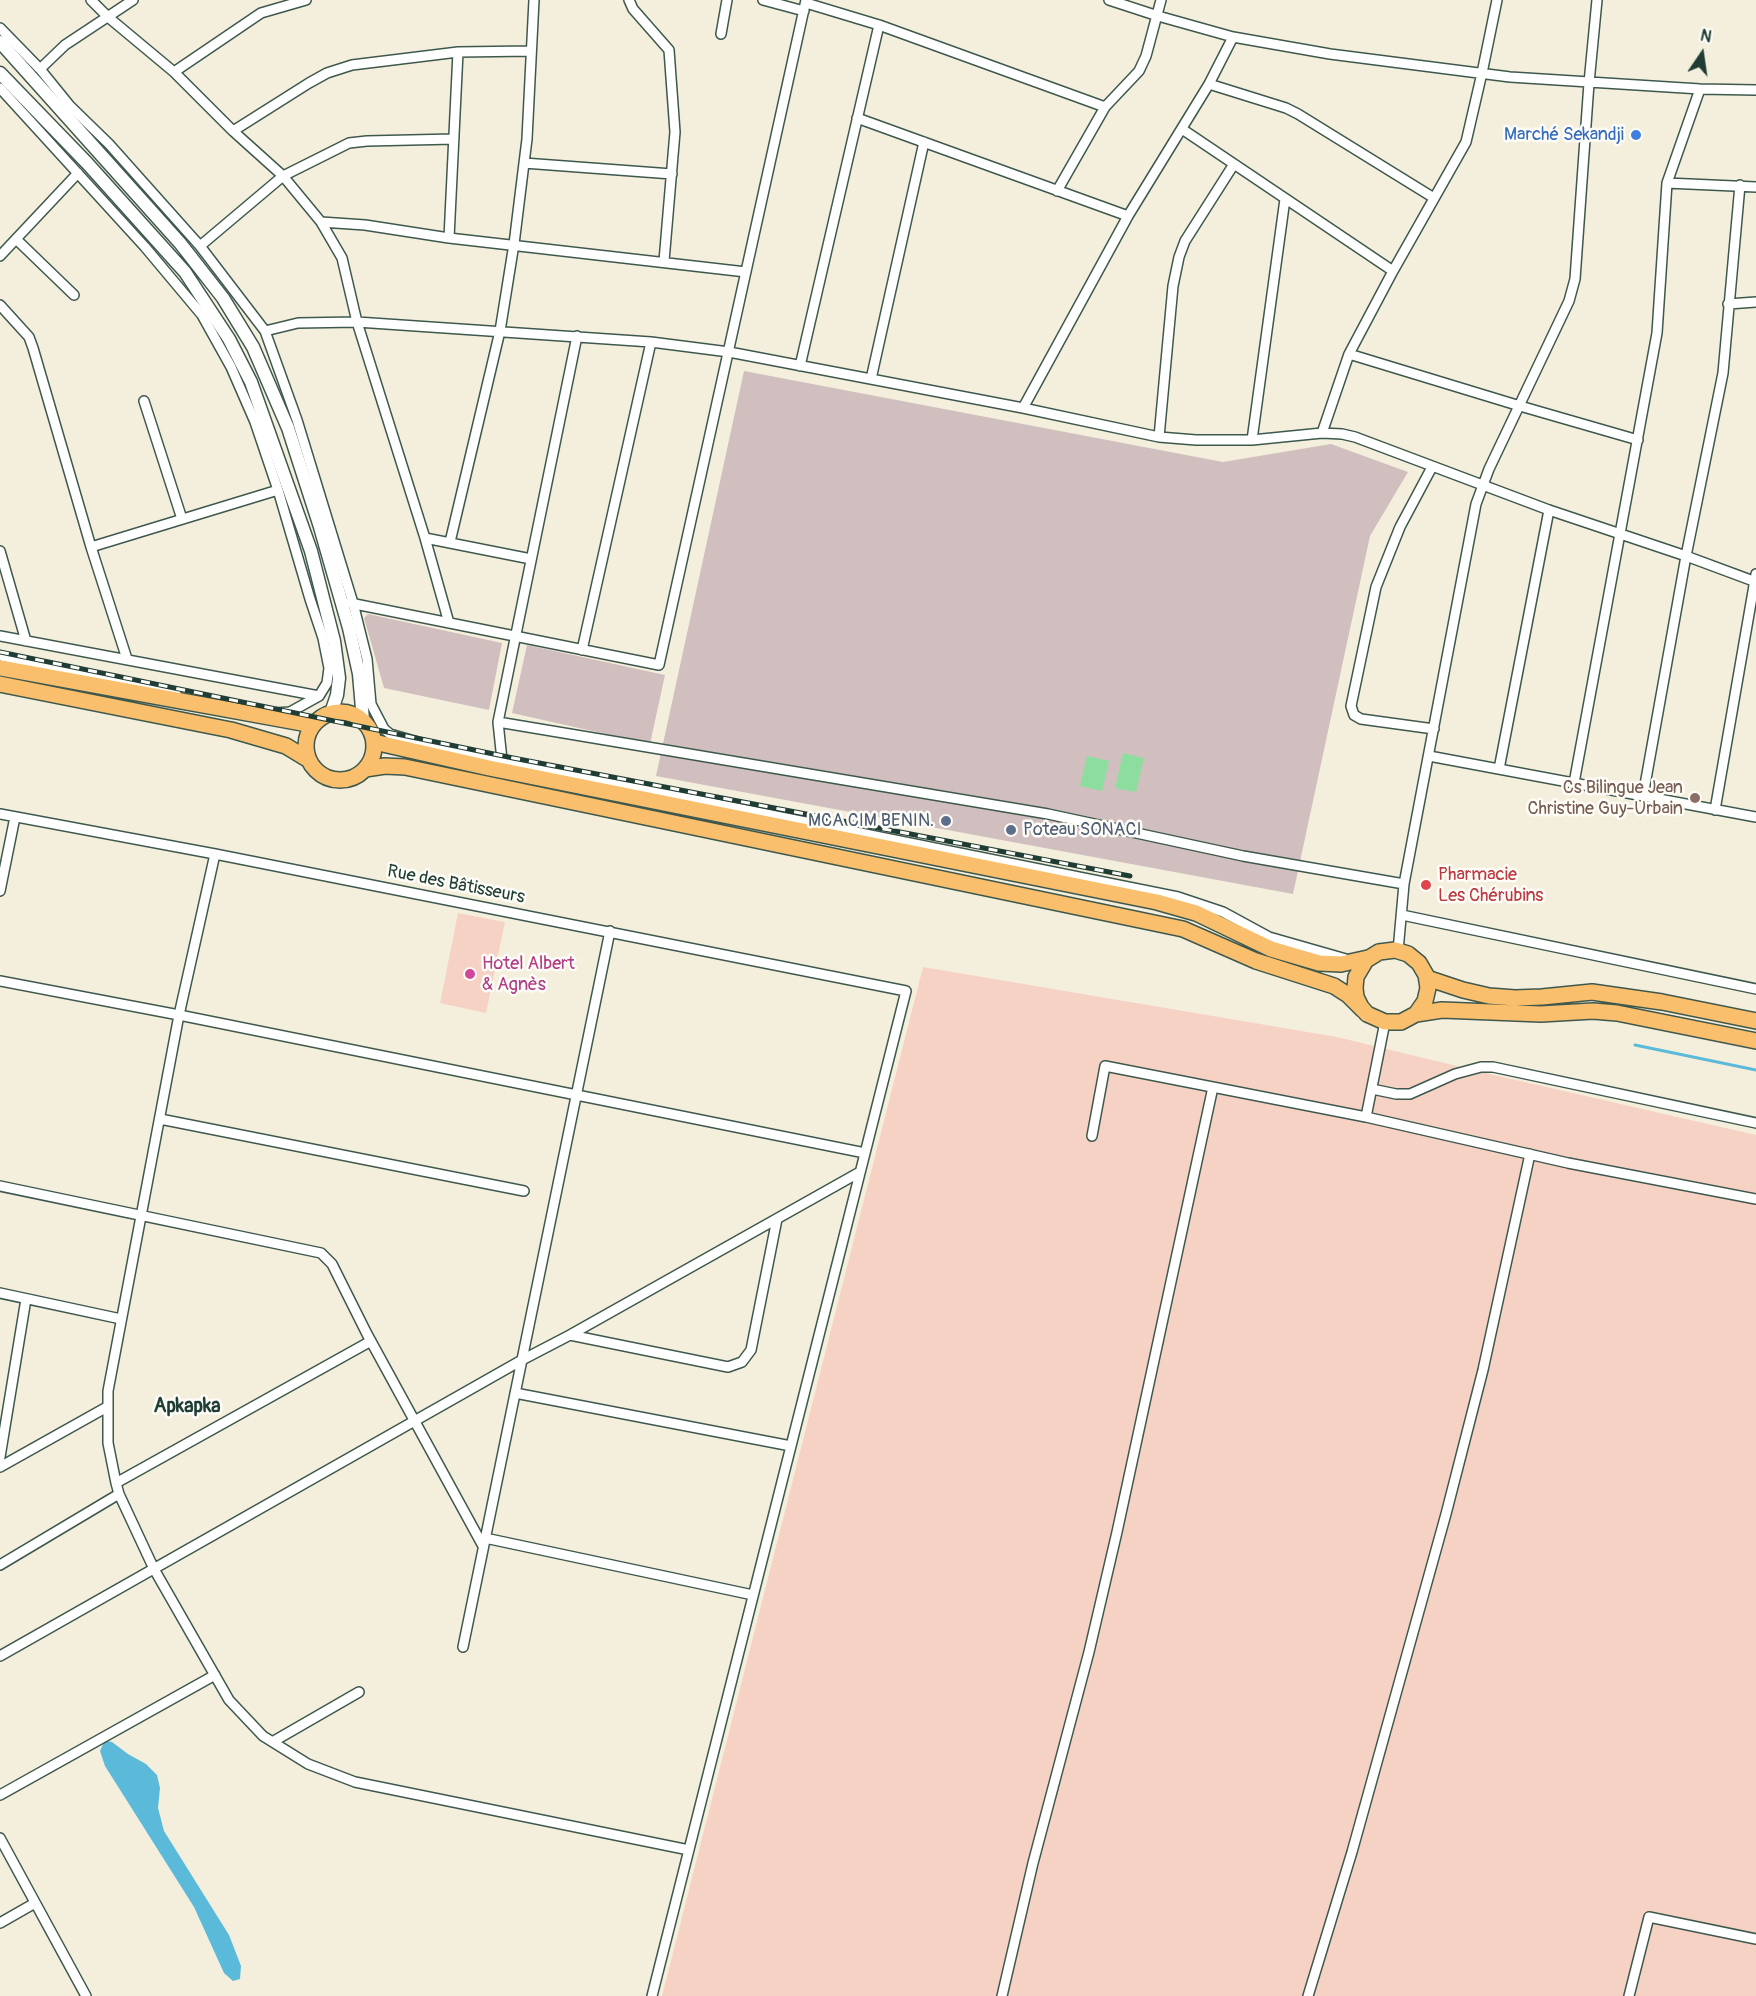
<!DOCTYPE html>
<meta charset="utf-8">
<style>
body{margin:0}
#map{position:relative;width:1756px;height:1996px;overflow:hidden;background:#f4efdc;font-family:Pangolin,sans-serif}
canvas{display:block}
.north{position:absolute;left:1672px;top:24px;width:60px;height:60px;-webkit-text-stroke:4px #fdfcf7;paint-order:stroke;rotate:13deg;font-size:16px;font-weight:700;line-height:24px;text-align:center;color:#1f3d34}
.north::after{content:'';display:block;margin:auto;width:21px;height:27px;background:#1f3d34;clip-path:polygon(50% 0,100% 100%,50% 72%,0 100%)}
</style>
<div id="map">
<canvas width="1756" height="1996"></canvas>
<div class="north">N</div>
</div>
<script>
const ctx = document.querySelector('canvas').getContext('2d');
ctx.lineJoin = 'round';
function paint(path, color) {
  ctx.fillStyle = color;
  ctx.fill(path, 'evenodd');
}
function poly(rows) {
  const path = new Path2D();
  for (const r of rows) {
    if (r.length === 3) {
      path.moveTo(r[0] + r[2], r[1]);
      path.arc(r[0], r[1], r[2], 0, 2 * Math.PI);
      continue;
    }
    path.moveTo(r[0], r[1]);
    for (let i = 2; i < r.length; i += 2) path.lineTo(r[i], r[i + 1]);
  }
  return path;
}
function trace(path, color, width, dash) {
  ctx.strokeStyle = color;
  ctx.lineWidth = width;
  ctx.lineCap = dash ? 'butt' : 'round';
  ctx.setLineDash(dash || []);
  ctx.stroke(path);
}
function drawText(font, color, halo, rows, align = 'center') {
  ctx.font = font + ' Pangolin,sans-serif';
  ctx.lineWidth = 5;
  ctx.setLineDash([]);
  ctx.textBaseline = 'middle';
  ctx.strokeStyle = halo;
  ctx.fillStyle = color;
  for (const [text, x, y, turn = 0] of rows) {
    ctx.save();
    ctx.translate(x, y);
    ctx.rotate((+turn || 0) * Math.PI / 180);
    ctx.textAlign = isNaN(turn) ? turn : align;
    if (halo) ctx.strokeText(text, 0, 0);
    ctx.fillText(text, 0, 0);
    ctx.restore();
  }
}
paint(poly([
 [458,913,505,922,486,1013,440,1003],
 [923,967,1337,1037,1494,1075,1756,1135,1756,1996,662,1996]
]), '#f6d2c5');
paint(poly([
 [744,371,1223,462,1331,444,1408,472,1370,536,1293,894,656,776],
 [368,614,502,643,489,710,384,688,364,618],
 [527,645,665,675,650,744,512,713]
]), '#d1bfbf');
paint(poly([
 [1123,753,1144,758,1136,792,1115,788],
 [1087,756,1109,761,1102,791,1080,786]
]), '#8dde9e');
paint(poly([
 [107,1741,112,1742,128,1754,146,1764,157,1775,160,1788,158,1808,164,1831,229,1935,241,1966,240,1979,233,1981,224,1973,194,1907,105,1766,100,1751,103,1744]
]), '#5bb9da');
trace(poly([
 [1635,1045,1756,1070]
]), '#5bb9da', 3);
const minor = poly([
 [91,0,108,17,174,72,233,131,283,176,321,222,342,258,357,322,425,538,449,623],
 [629,0,633,9,669,50,675,132,664,261],
 [763,0,804,11],
 [1109,0,1158,16,1233,37,1330,54,1510,77,1700,89,1756,90],
 [806,3,879,25,1105,107],
 [0,28,40,69,70,106,109,144,200,246,265,331,297,420,353,603,367,659,371,704,384,729,390,734,428,745,607,782,1178,897,1223,912,1269,937,1346,959],
 [721,34,727,0],
 [40,69,65,45,133,0],
 [174,72,261,13,306,0],
 [1209,84,1286,108,1298,114,1434,198],
 [0,88,145,247,202,315,231,367,255,422,278,490,310,599,323,638,329,668,327,683,319,696,290,712,275,713],
 [857,118,1128,216],
 [1182,129,1393,271],
 [233,131,309,83,327,73,352,65,458,52,531,51],
 [524,163,672,174],
 [1667,183,1756,187],
 [1057,191,1105,107,1139,71,1146,56,1161,0],
 [321,222,365,225,449,238,746,272],
 [449,238,458,52],
 [16,239,74,295],
 [200,246,283,176,349,143,367,141,454,139],
 [0,256,78,173],
 [1728,304,1756,302],
 [0,305,29,337,33,348,91,547,127,659],
 [265,331,298,323,357,322,651,342,729,352,1023,408,1159,437,1196,440,1252,440,1322,433,1342,434,1355,437,1549,510,1686,556,1756,582],
 [1349,354,1520,406,1638,440],
 [800,366,879,25],
 [871,379,924,142],
 [144,401,182,519],
 [1023,408,1128,216,1209,84,1233,37],
 [1322,433,1349,354,1393,271,1466,142,1482,73,1497,0],
 [1159,437,1173,286,1179,257,1185,241,1234,164],
 [1252,440,1285,199],
 [1432,467,1400,527,1376,587,1351,706,1354,715,1361,719,1434,729],
 [425,538,531,559],
 [450,542,500,331,514,244,527,139,534,0],
 [91,547,278,490],
 [0,551,26,641],
 [350,603,659,665,806,0],
 [0,636,319,696],
 [582,650,651,342],
 [0,656,176,693],
 [498,722,1048,814,1243,856,1404,884],
 [1429,756,1756,817],
 [502,760,498,722,577,336],
 [1499,769,1549,510],
 [1574,783,1657,333,1667,183,1700,89],
 [1643,796,1686,556,1723,373,1740,185],
 [1715,810,1756,574],
 [0,814,215,854,906,991,652,1996],
 [215,854,179,1015,108,1391,108,1443,116,1483,119,1494,154,1569,229,1700,263,1736,308,1764,355,1782,689,1850],
 [0,891,15,817],
 [1402,915,1756,989],
 [1398,951,1404,884,1476,504,1489,469,1569,301,1575,279,1589,83,1597,0],
 [0,981,179,1015,865,1153],
 [1372,1089,1396,1094,1410,1094,1455,1074,1481,1067,1493,1067,1756,1123],
 [1366,1117,1385,1022],
 [160,1119,524,1191],
 [1092,1136,1105,1066,1366,1117,1568,1163,1756,1199],
 [0,1186,321,1253,332,1264,367,1334,483,1546],
 [0,1293,121,1319],
 [570,1335,728,1367,742,1362,751,1350,777,1219],
 [515,1393,791,1446],
 [0,1457,26,1299],
 [0,1467,107,1407],
 [116,1483,371,1341],
 [485,1538,753,1595],
 [0,1565,119,1494],
 [463,1647,610,931],
 [0,1656,522,1360,570,1335,860,1172],
 [274,1741,359,1692],
 [0,1795,215,1675],
 [0,1838,86,1996],
 [0,1923,35,1903],
 [1002,1996,1033,1863,1089,1652,1117,1532,1213,1087],
 [1308,1996,1352,1852,1446,1514,1483,1370,1530,1154],
 [1629,1996,1649,1917,1756,1939]
]);
const tertiary = poly([
 [0,42,180,243,223,298,253,347,288,428,320,527,349,628,359,674,363,720],
 [0,73,87,163,185,272,229,339,251,382,311,551,334,641,339,678,337,695,331,713]
]);
const trunk = poly([
 [0,668,313,725],
 [0,684,231,730,286,746,309,760],
 [340,746,34],
 [374,742,489,768,1157,902,1196,913,1271,949,1319,963,1341,964,1368,958],
 [365,769,385,766,405,767,1183,929,1256,961,1334,986,1348,995,1363,1010],
 [1427,978,1463,990,1489,996,1515,998,1542,997,1592,992,1662,1002,1756,1021],
 [1416,1014,1425,1001,1428,988,1426,975,1419,963,1408,954,1395,950,1379,952,1366,960,1356,977,1355,988,1356,997,1361,1007,1367,1014,1385,1022,1401,1022,1416,1014,1442,1010,1541,1014,1593,1011,1617,1013,1756,1041]
]);
trace(minor, '#3f584d', 12);
trace(tertiary, '#3f584d', 15);
trace(trunk, '#3f584d', 18);
trace(minor, '#fff', 9);
trace(tertiary, '#fff', 12);
trace(trunk, '#f9bf6c', 15);
const rail = poly([
 [0,652,513,758,1130,876]
]);
trace(rail, '#1f3d34', 5);
trace(rail, '#fdfcf7', 3, [9]);
for (const [x, y, r, color] of [
 [1636,135,6,"#3f7fe0"],
 [1695,798,6,"#8d6e63"],
 [946,821,6,"#5c6f8a"],
 [1011,830,6,"#5c6f8a"],
 [1426,885,6,"#e0444e"],
 [470,974,6,"#d1479c"]
]) {
  const dot = new Path2D();
  dot.arc(x, y, r, 0, 2 * Math.PI);
  ctx.fillStyle = color;
  ctx.fill(dot);
  trace(dot, '#fdfcf7', 2);
}
drawText('18px', '#366cbe', '#fdfcf7', [
 ["Marché Sekandji",1624,135]
], 'right');
drawText('18px', '#785e54', '#fdfcf7', [
 ["Cs Bilingue Jean",1683,788],
 ["Christine Guy-Urbain",1683,809]
], 'right');
drawText('18px', '#4e5e75', '#fdfcf7', [
 ["MCA CIM BENIN.",934,821],
 ["Poteau SONACI",1023,830,"left"]
], 'right');
drawText('18px', '#be3a42', '#fdfcf7', [
 ["Pharmacie",1438,875],
 ["Les Chérubins",1438,896]
], 'left');
drawText('18px', '#1f3d34', '#fdfcf7', [
 ["Rue des Bâtisseurs",456,885,11]
]);
drawText('18px', '#b23c85', '#fdfcf7', [
 ["Hotel Albert",482,964],
 ["& Agnès",482,985]
], 'left');
drawText('bold 20px', '#1f3d34', '#fdfcf7', [
 ["Apkapka",187,1407]
]);
</script>
